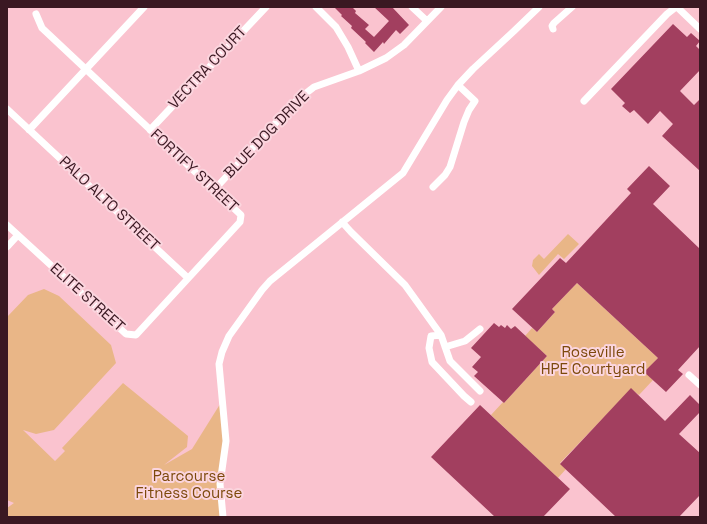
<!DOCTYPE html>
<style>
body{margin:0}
#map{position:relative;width:707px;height:524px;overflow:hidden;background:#fac3cf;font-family:"Space Grotesk",sans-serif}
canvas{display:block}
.frame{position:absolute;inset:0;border:8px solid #3a1822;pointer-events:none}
</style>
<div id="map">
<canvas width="707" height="524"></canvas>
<div class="frame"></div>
</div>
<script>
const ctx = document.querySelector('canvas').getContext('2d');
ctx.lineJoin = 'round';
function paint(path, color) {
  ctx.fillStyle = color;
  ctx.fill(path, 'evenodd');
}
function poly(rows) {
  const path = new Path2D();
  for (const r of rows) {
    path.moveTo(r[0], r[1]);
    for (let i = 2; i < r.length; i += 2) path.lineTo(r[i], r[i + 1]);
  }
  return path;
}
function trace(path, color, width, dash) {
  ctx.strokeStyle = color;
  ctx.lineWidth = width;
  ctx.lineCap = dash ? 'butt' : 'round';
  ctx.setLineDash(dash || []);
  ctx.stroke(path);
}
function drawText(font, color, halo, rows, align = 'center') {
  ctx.font = font + ' "Space Grotesk",sans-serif';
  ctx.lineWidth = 4;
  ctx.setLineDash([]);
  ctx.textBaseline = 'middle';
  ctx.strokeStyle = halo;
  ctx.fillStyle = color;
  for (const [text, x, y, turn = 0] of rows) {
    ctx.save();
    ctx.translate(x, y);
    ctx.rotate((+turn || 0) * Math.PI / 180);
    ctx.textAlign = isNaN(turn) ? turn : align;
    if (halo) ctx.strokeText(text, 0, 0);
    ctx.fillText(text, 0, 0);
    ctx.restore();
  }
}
paint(poly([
 [568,234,579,244,564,259,558,254,539,275,532,266,533,260,539,254,544,259],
 [577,283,658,358,645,372,653,380,639,395,631,389,560,463,566,469,558,478,491,415,503,402,504,403,547,356,525,336,532,328,537,332,555,312,552,309],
 [44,289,59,296,111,345,116,363,54,430,36,434,23,430,55,461,65,451,62,448,123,383,188,436,187,447,164,465,192,449,222,401,225,421,222,469,223,517,7,517,7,508,14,503,7,500,7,317,28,295]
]), '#e9b687');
paint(poly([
 [334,7,352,7,356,11,355,13,369,25,365,29,374,37,389,21,374,7,392,7,409,25,400,34,396,30,384,44,383,42,374,52,365,43,366,42,351,28,352,26,341,16,342,15],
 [673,24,687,37,691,33,700,41,696,46,700,50,700,70,680,91,694,105,700,99,700,171,662,136,673,124,660,111,648,124,634,110,630,113,622,106,625,103,611,89],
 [649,166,670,186,653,204,700,249,700,346,678,370,683,374,666,392,644,372,658,358,577,283,552,309,555,312,537,332,512,309,560,258,566,263,631,193,627,189],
 [494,323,499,327,501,325,505,328,507,325,511,329,515,326,547,356,504,403,474,376,478,372,472,367,481,357,471,348],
 [631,388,665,421,690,395,700,405,700,412,679,434,700,453,700,495,679,517,616,517,560,464],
 [480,405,570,489,543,517,495,517,431,457]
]), '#a23f5f');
trace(poly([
 [316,7,336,27,348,47,359,71],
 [412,7,427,21],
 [677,7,700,29],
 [553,29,552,26,554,23,572,7],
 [584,101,667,14,676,7],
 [7,109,188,278],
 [29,130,144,7],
 [150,130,266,7],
 [433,187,445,175,450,167,464,122,469,110,475,101,458,85],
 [214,190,296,101,314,87,359,71,386,58,404,45,441,7],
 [342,222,351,232,405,285,418,303,441,335,431,336,429,348,432,362,464,396,471,402],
 [7,225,126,334,136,335,240,222,241,215,42,28,36,14],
 [7,247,18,235],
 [441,335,450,361,480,391],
 [445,347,465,341,480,329],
 [689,375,700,385],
 [223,517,220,484,226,441,219,364,222,352,229,336,262,290,270,281,403,173,447,100,458,85,473,69,514,31,539,7]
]), '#fff', 7);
drawText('15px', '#3a1822', '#fbd5de', [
 ["VECTRA COURT",208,68,-47],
 ["BLUE DOG DRIVE",267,135,-46],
 ["FORTIFY STREET",194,171,43],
 ["PALO ALTO STREET",109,204,43],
 ["ELITE STREET",87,298,42]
]);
drawText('15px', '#7c490b', '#fbd5de', [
 ["Roseville",593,353],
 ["HPE Courtyard",593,370],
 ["Parcourse",189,477],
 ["Fitness Course",189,494]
]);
</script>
